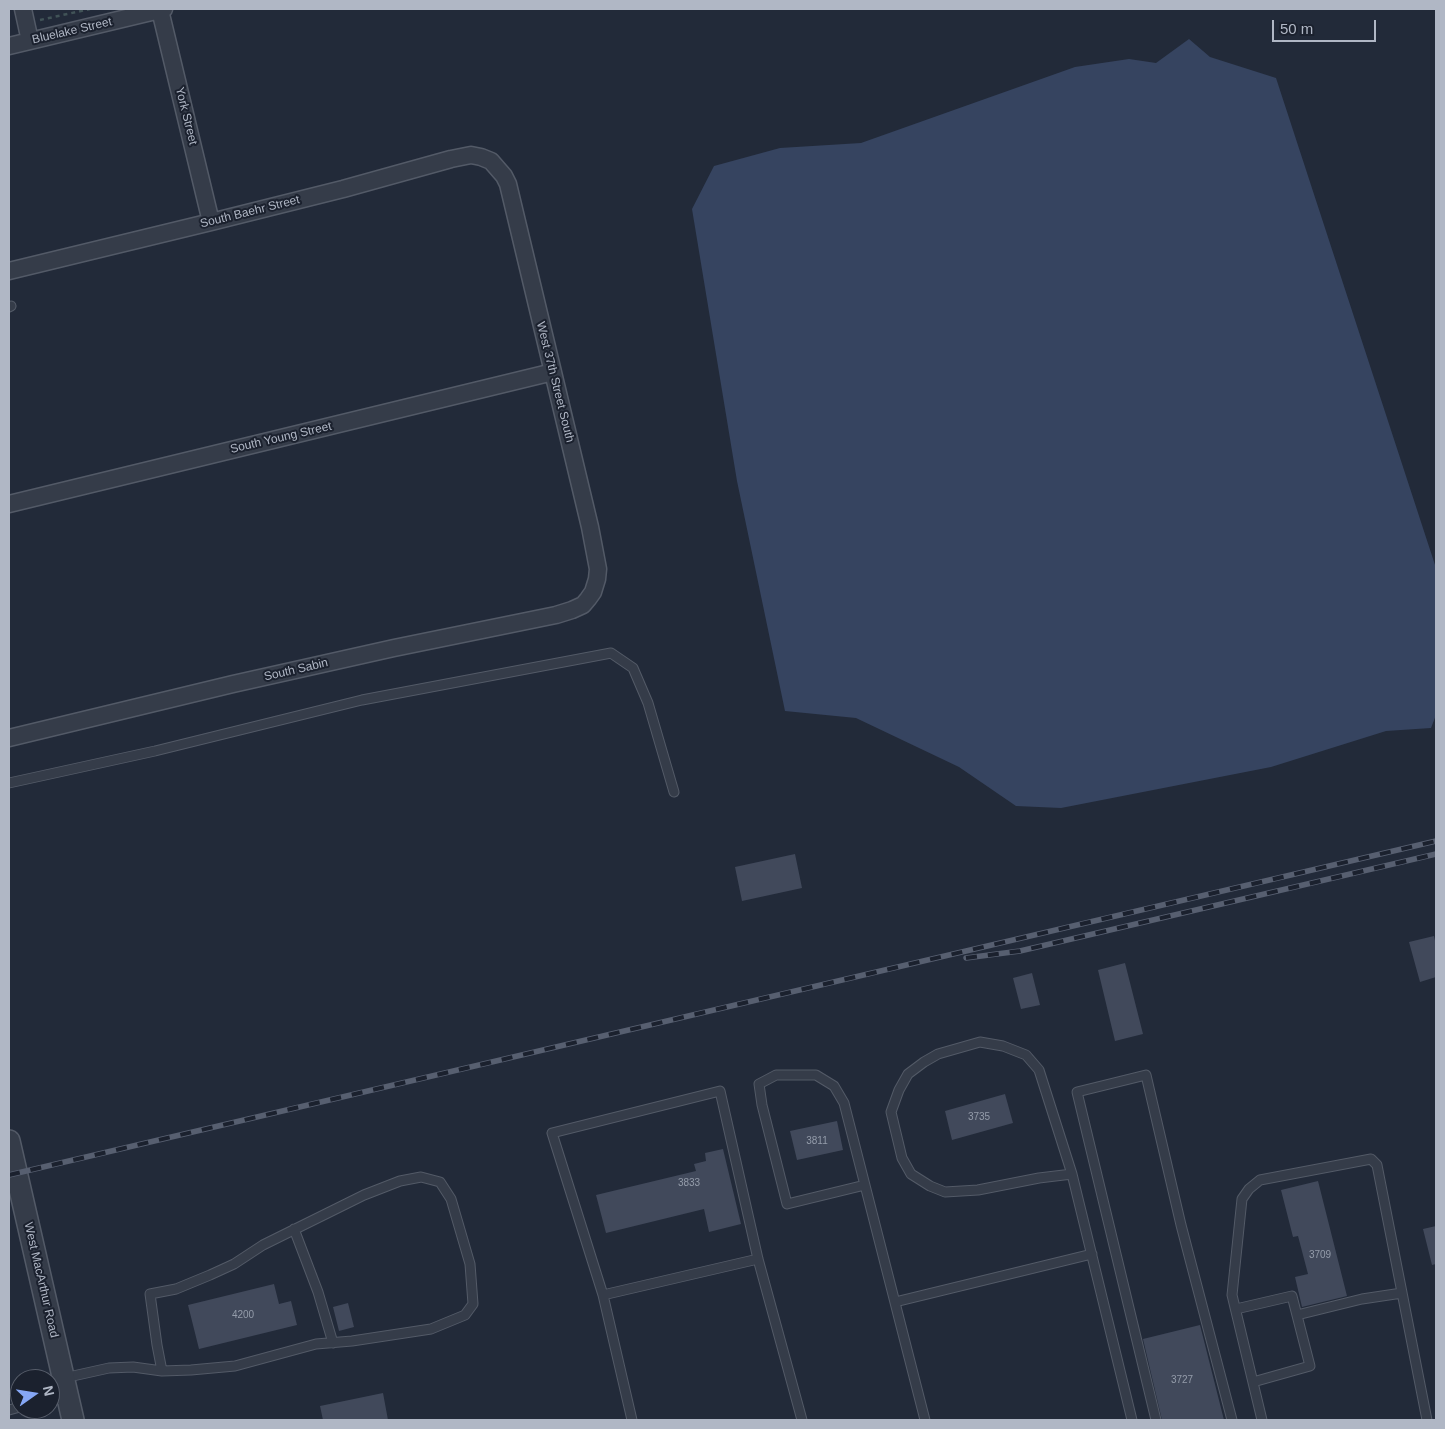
<!DOCTYPE html>
<style>
body{margin:0}
#map{position:relative;width:1445px;height:1429px;overflow:hidden;background:#222a39;font-family:Arial,sans-serif}
canvas{display:block}
.frame{position:absolute;inset:0;border:10px solid #b0b7c5;pointer-events:none}
.north{position:absolute;left:10px;top:1369px;width:50px;height:50px;box-sizing:border-box;background:#1b212e;border:1px solid #575d6a;border-radius:50%;rotate:77deg;font-size:14px;font-weight:700;line-height:20px;text-align:center;color:#b0b7c5}
.north::after{content:'';display:block;margin:auto;width:18px;height:22px;background:#86a7f5;clip-path:polygon(50% 0,100% 100%,50% 72%,0 100%)}
.scale{position:absolute;left:1272px;top:20px;width:104px;height:22px;box-sizing:border-box;border:2px solid #b0b7c5;border-top:0;padding-left:6px;font-size:15px;line-height:18px;white-space:nowrap;color:#b0b7c5;-webkit-text-stroke:4px #1b212e;paint-order:stroke}
</style>
<div id="map">
<canvas width="1445" height="1429"></canvas>
<div class="frame"></div>
<div class="north">N</div>
<div class="scale">50 m</div>
</div>
<script>
const ctx = document.querySelector('canvas').getContext('2d');
ctx.lineJoin = 'round';
function paint(path, color) {
  ctx.fillStyle = color;
  ctx.fill(path, 'evenodd');
}
function poly(rows) {
  const path = new Path2D();
  for (const r of rows) {
    path.moveTo(r[0], r[1]);
    for (let i = 2; i < r.length; i += 2) path.lineTo(r[i], r[i + 1]);
  }
  return path;
}
function trace(path, color, width, dash) {
  ctx.strokeStyle = color;
  ctx.lineWidth = width;
  ctx.lineCap = dash ? 'butt' : 'round';
  ctx.setLineDash(dash || []);
  ctx.stroke(path);
}
function drawText(font, color, halo, rows, align = 'center') {
  ctx.font = font + ' Arial,sans-serif';
  ctx.lineWidth = 4;
  ctx.setLineDash([]);
  ctx.textBaseline = 'middle';
  ctx.strokeStyle = halo;
  ctx.fillStyle = color;
  for (const [text, x, y, turn = 0] of rows) {
    ctx.save();
    ctx.translate(x, y);
    ctx.rotate((+turn || 0) * Math.PI / 180);
    ctx.textAlign = isNaN(turn) ? turn : align;
    if (halo) ctx.strokeText(text, 0, 0);
    ctx.fillText(text, 0, 0);
    ctx.restore();
  }
}
paint(poly([
 [1189,39,1210,57,1276,78,1436,568,1436,715,1431,728,1386,731,1271,767,1061,808,1016,806,959,767,856,718,785,711,737,481,692,209,714,166,780,148,861,143,1075,67,1129,59,1156,63]
]), '#364460');
paint(poly([
 [795,854,802,888,742,901,735,867],
 [1434,936,1436,945,1436,977,1420,982,1409,942],
 [1125,963,1143,1034,1115,1041,1098,970],
 [1032,973,1040,1005,1021,1009,1013,978],
 [1005,1094,1013,1123,952,1140,945,1111],
 [837,1121,843,1150,797,1160,790,1131],
 [723,1149,741,1224,709,1232,704,1209,606,1233,596,1195,696,1171,694,1164,706,1161,705,1153],
 [1318,1181,1347,1296,1302,1307,1295,1277,1308,1274,1298,1236,1293,1237,1281,1190],
 [1436,1226,1436,1264,1432,1265,1423,1229],
 [274,1284,279,1304,291,1301,297,1325,199,1349,188,1305],
 [348,1303,354,1327,339,1331,333,1307],
 [1200,1325,1224,1420,1162,1420,1143,1339],
 [383,1393,388,1420,323,1420,320,1406]
]), '#41495b');
const service = poly([
 [9,307,11,306],
 [9,783,155,751,362,700,611,653,633,668,648,703,674,792],
 [1072,1174,1039,1178,978,1190,945,1192,930,1186,911,1174,902,1158,891,1112,899,1090,908,1074,924,1062,938,1054,980,1042,1003,1046,1026,1055,1039,1070,1072,1174,1132,1420],
 [865,1185,787,1204,762,1105,759,1084,776,1075,816,1075,834,1086,844,1103,925,1420],
 [294,1229,318,1292,333,1343],
 [603,1295,758,1259],
 [895,1302,1092,1254],
 [1236,1309,1292,1296,1310,1366,1253,1382],
 [1297,1315,1362,1299,1402,1293],
 [64,1378,109,1368,133,1367,162,1371,191,1370,235,1366,316,1344,352,1341,431,1329,465,1315,473,1304,470,1264,451,1199,440,1182,421,1177,400,1181,364,1195,263,1245,234,1264,210,1275,176,1289,150,1294,157,1345,162,1371],
 [50,1401,68,1397],
 [9,1410,20,1407],
 [632,1420,603,1295,552,1133,720,1091,758,1259,802,1420],
 [1156,1420,1077,1092,1146,1075,1181,1225,1232,1420],
 [1262,1420,1232,1295,1242,1199,1249,1189,1260,1180,1371,1159,1377,1165,1427,1420]
]);
const minor = poly([
 [23,9,30,41],
 [160,10,211,222],
 [9,46,164,9],
 [9,271,211,222,343,189,451,159,471,155,481,157,491,161,504,176,508,184,590,527,598,569,597,579,593,592,588,599,583,605,572,610,556,615,394,648,233,684,9,738],
 [9,504,553,372]
]);
const tertiary = poly([
 [9,1141,73,1420]
]);
trace(service, '#535a67', 11);
trace(minor, '#535a67', 19);
trace(tertiary, '#535a67', 24);
trace(poly([
 [40,20,90,9]
]), '#415357', 2.5, [4, 4]);
trace(service, '#353c49', 9);
trace(minor, '#353c49', 16);
trace(tertiary, '#353c49', 21);
const rail = poly([
 [966,958,1020,951,1436,854],
 [9,1175,1436,841]
]);
trace(rail, '#575f70', 5.5);
trace(rail, '#1b212e', 4, [11]);
drawText('10px', '#949caa', null, [
 ["3735",979,1117],
 ["3811",817,1141],
 ["3833",689,1183],
 ["3709",1320,1255],
 ["4200",243,1315],
 ["3727",1182,1380]
]);
drawText('12px', '#b0b7c5', '#1b212e', [
 ["Bluelake Street",72,31,-13],
 ["York Street",186,116,76],
 ["South Baehr Street",250,212,-14],
 ["West 37th Street South",555,382,76],
 ["South Young Street",281,438,-13],
 ["South Sabin",296,670,-13],
 ["West MacArthur Road",41,1280,77]
]);
</script>
